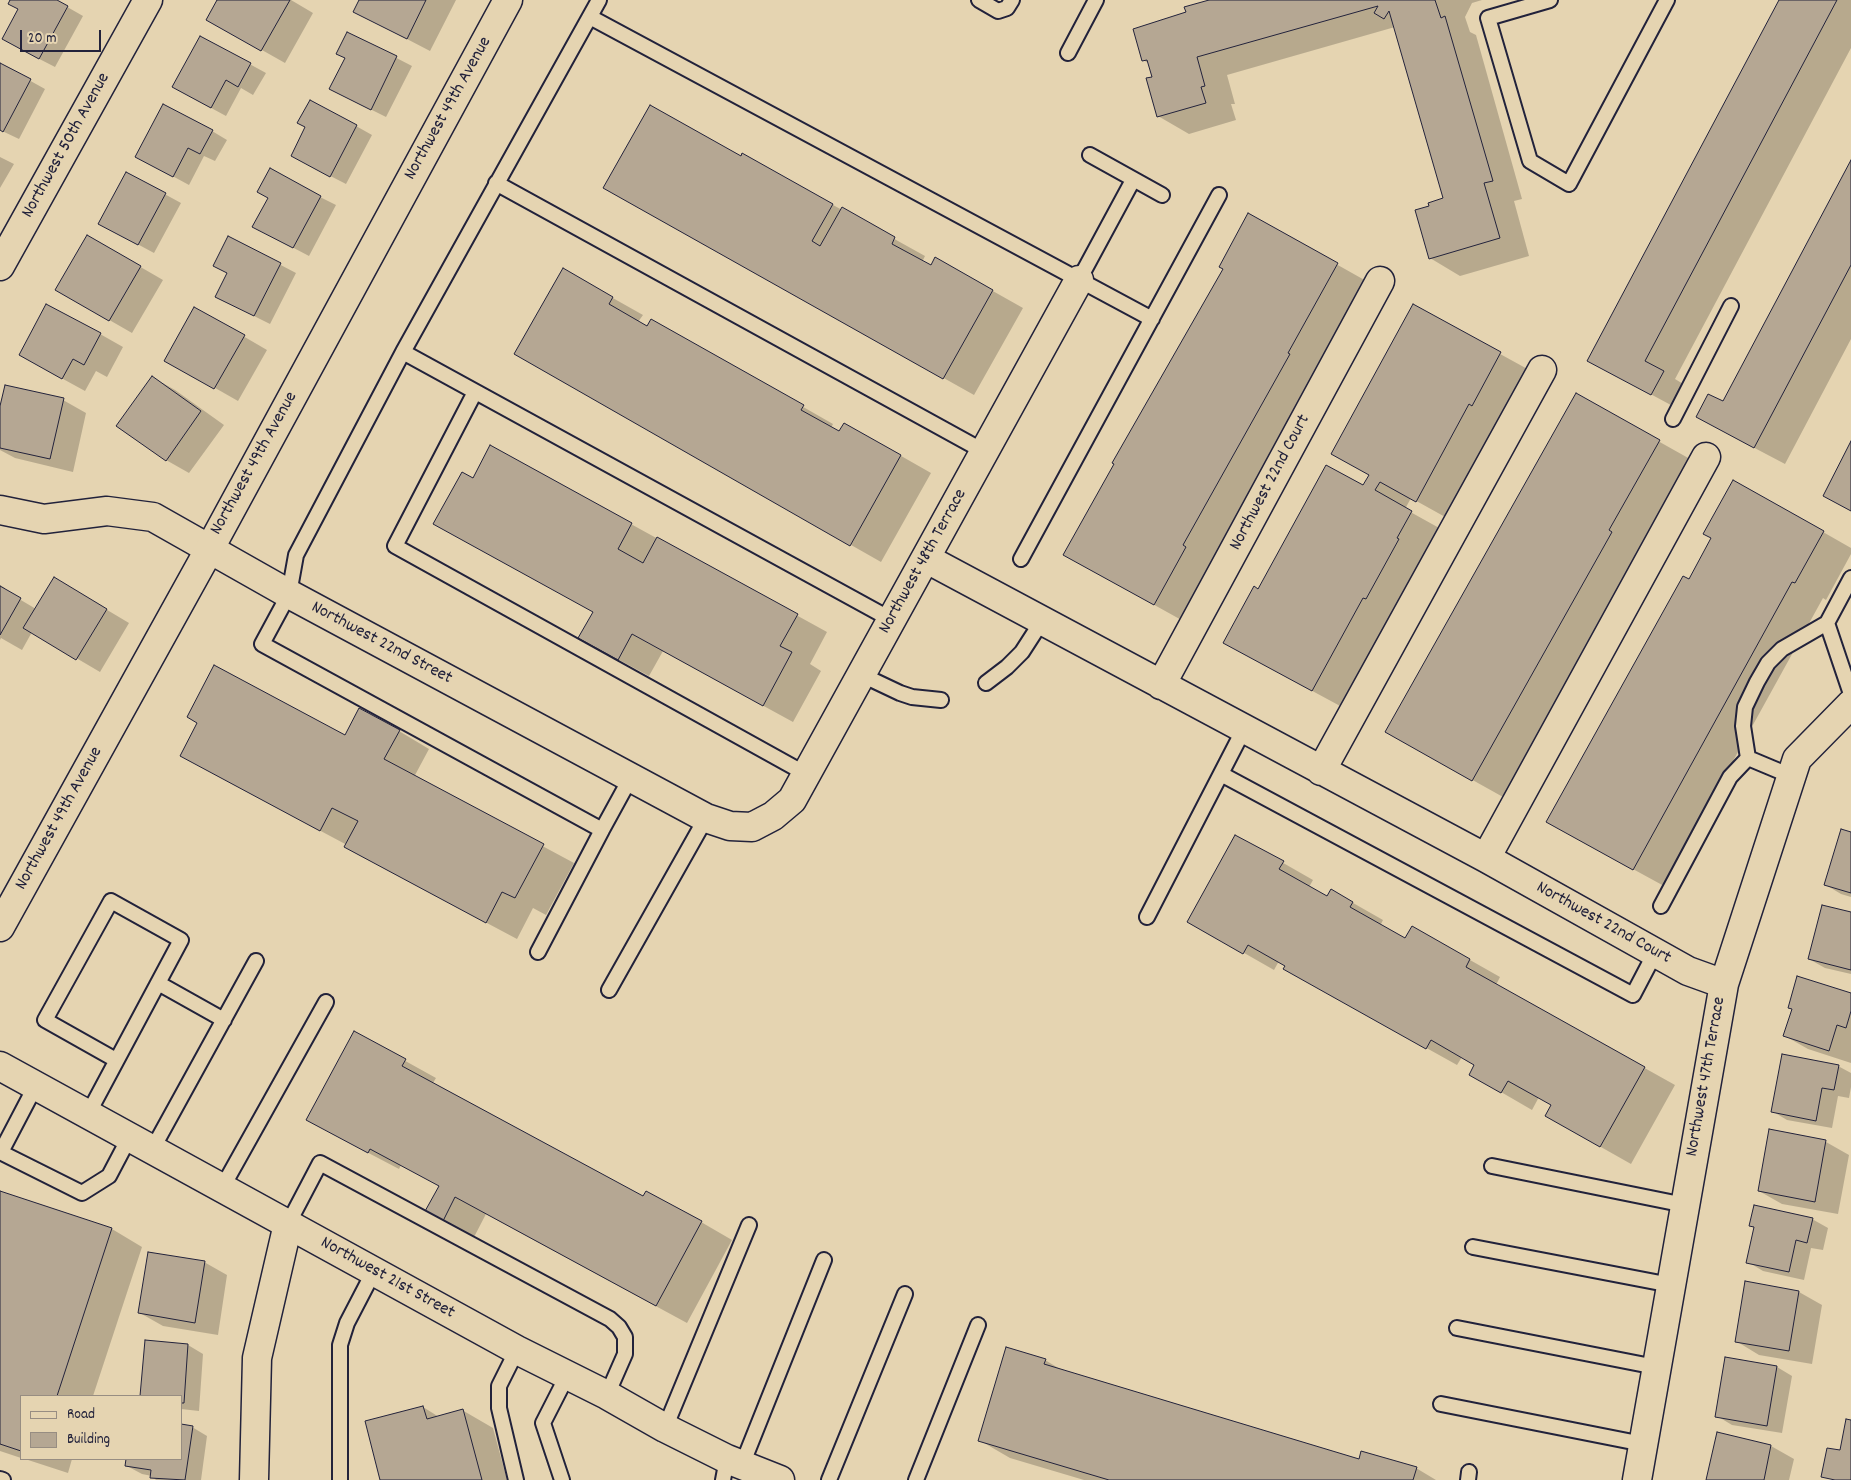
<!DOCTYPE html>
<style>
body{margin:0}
#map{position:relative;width:1851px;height:1480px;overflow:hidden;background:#e5d4b1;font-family:Dekko,sans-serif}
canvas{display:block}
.legend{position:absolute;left:20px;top:1395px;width:162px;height:65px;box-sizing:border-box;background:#e5d4b1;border:1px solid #978d82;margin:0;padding:6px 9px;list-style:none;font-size:15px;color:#22223b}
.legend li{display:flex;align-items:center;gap:10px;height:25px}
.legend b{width:25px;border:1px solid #978d82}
.scale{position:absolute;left:20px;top:30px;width:81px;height:22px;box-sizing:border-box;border:2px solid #22223b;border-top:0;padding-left:6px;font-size:15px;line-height:18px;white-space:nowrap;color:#22223b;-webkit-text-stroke:4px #e5d4b1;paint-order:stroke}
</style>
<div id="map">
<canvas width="1851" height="1480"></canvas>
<ul class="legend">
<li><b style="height:6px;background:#e5d4b1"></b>Road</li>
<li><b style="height:14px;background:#b5a793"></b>Building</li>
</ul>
<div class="scale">20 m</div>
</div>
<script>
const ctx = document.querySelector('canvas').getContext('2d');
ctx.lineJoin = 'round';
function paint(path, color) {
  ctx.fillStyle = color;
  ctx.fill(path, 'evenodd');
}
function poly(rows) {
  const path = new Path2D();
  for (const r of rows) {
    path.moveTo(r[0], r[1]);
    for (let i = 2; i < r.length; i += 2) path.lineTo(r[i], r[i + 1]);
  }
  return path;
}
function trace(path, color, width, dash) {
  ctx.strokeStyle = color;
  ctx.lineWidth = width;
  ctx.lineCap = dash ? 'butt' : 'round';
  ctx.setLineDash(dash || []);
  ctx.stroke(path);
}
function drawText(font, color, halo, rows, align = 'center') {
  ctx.font = font + ' Dekko,sans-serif';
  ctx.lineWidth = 5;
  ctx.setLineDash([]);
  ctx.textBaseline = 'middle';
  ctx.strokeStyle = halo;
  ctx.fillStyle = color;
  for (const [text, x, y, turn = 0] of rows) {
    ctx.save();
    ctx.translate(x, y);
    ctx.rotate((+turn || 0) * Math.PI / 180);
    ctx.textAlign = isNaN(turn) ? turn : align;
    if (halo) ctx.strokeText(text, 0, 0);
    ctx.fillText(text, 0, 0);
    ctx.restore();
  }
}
paint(poly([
 [11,0,55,0,83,16,55,67,18,48,19,9],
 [218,0,291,0,313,13,285,63,207,19],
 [361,0,456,0,430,51,355,12],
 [1212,0,1482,0,1472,3,1465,17,1470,32,1476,35,1522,199,1514,201,1529,256,1460,276,1430,258,1430,207,1444,199,1395,27,1227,75,1235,104,1231,104,1236,120,1189,134,1158,116,1150,64,1143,60,1188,13],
 [1781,0,1851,0,1851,48,1675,379,1693,390,1682,411,1589,361],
 [348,33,412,66,386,117,346,97],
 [200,37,266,73,253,95,241,88,226,116,189,96],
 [0,64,45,89,19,139,0,130],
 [356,126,372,135,346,184,307,164,307,127],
 [212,131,227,140,215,161,204,156,189,185,152,165],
 [743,155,925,256,922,262,931,267,936,259,1023,308,974,395,635,205,741,157],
 [0,157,14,164,0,188],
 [1851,162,1851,339,1785,464,1728,434],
 [126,173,181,203,154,253,115,232],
 [320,197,336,205,309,256,269,235,269,198],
 [1249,215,1368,282,1185,622,1095,572],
 [87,236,163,280,132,333,57,290],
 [229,238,296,273,270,324,232,305,229,273],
 [563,270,643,315,638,322,647,327,651,320,833,424,831,428,840,433,845,424,931,473,881,562,515,354],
 [1413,306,1531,371,1447,518,1411,498,1405,509,1441,529,1342,707,1255,660,1258,590,1364,487,1370,475],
 [195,308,267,350,238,401,166,360],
 [100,334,123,347,107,377,96,371,85,391,43,368],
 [152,377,175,390,224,425,189,473,166,460],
 [1576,395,1690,459,1639,549,1641,550,1503,797,1417,749],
 [63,400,86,413,73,472,15,458,0,450,0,411],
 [491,447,827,632,810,664,821,671,793,722,663,651,649,676,610,655,594,612,473,480],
 [1823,532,1851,548,1851,554,1826,600,1823,598,1664,886,1578,839,1689,581],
 [0,585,5,588,4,590,36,609,77,592,129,623,100,672,32,632,22,650,1,638,0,640],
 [399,731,429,749,414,777,574,863,546,915,533,908,517,939,376,864,345,847,347,845,212,773,345,736],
 [1851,833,1851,897,1841,894,1826,885],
 [1236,836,1313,880,1309,887,1328,898,1332,891,1383,920,1380,926,1405,940,1470,960,1500,977,1496,985,1675,1085,1631,1164,1546,1116,1552,1105,1539,1097,1532,1110,1470,1074,1476,1064,1462,1057,1457,1065,1315,986,1279,961,1274,970,1188,921],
 [1851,914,1851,974,1825,968,1809,959],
 [1851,994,1851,1063,1808,1049,1785,1036],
 [355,1033,436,1078,433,1083,643,1197,701,1222,732,1240,687,1323,486,1214,473,1239,426,1213,440,1186,401,1165,399,1169,338,1137],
 [1838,1066,1851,1073,1851,1087,1849,1098,1838,1096,1832,1128,1787,1120,1772,1111],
 [1826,1142,1849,1155,1838,1214,1782,1204,1759,1191],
 [0,1192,112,1229,142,1247,93,1396,21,1396,21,1458,0,1451],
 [1812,1219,1828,1228,1823,1250,1811,1248,1804,1280,1763,1271,1748,1262,1755,1228,1751,1225],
 [204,1262,227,1275,218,1335,163,1326,140,1313],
 [1799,1292,1822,1305,1812,1364,1759,1355,1736,1341],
 [146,1342,188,1345,203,1354,199,1411,181,1409,181,1396,142,1396],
 [1045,1360,1065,1372,1360,1461,1416,1468,1436,1480,1084,1480,1010,1458,979,1440],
 [1777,1367,1792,1376,1782,1433,1732,1425,1717,1416],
 [423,1407,439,1417,462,1410,493,1428,507,1480,382,1480],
 [192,1427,207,1436,201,1480,156,1480,152,1476,142,1474,127,1466,128,1459,181,1459],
 [1718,1434,1771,1446,1794,1459,1789,1480,1707,1480],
 [25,1459,72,1459,68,1473]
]), '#0003');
const building = poly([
 [10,0,57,0,68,6,39,59,2,39,18,9,8,4,10,0],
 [217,0,290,0,261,51,206,20,217,0],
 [359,0,426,0,407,39,353,12,359,0],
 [1209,0,1435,0,1441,18,1445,16,1493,181,1484,183,1500,238,1429,259,1415,210,1429,206,1428,203,1443,198,1389,11,1384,19,1374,13,1378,6,1197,57,1205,86,1201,87,1206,103,1157,117,1146,78,1152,77,1147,60,1142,61,1133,29,1186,12,1184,7,1209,0],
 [1779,0,1837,0,1645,361,1664,371,1651,395,1587,361,1779,0],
 [347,32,397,56,371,110,329,89,345,58,336,54,347,32],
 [200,36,251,63,238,87,226,80,211,108,172,87,200,36],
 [0,63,31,79,3,132,0,130,0,63],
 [310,100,357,125,330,177,291,156,305,127,297,123,310,100],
 [163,104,213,130,200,154,188,148,173,177,135,157,163,104],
 [650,105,741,156,742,153,833,204,812,241,820,246,842,207,895,237,892,244,931,265,935,257,993,290,943,379,603,188,650,105],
 [1851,160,1851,265,1754,448,1696,417,1708,394,1723,401,1851,160],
 [270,168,321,196,293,248,252,227,268,198,257,192,270,168],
 [126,172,166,193,138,245,98,224,126,172],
 [1248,213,1338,263,1288,353,1290,354,1183,545,1186,547,1154,605,1063,555,1114,464,1112,463,1223,269,1219,267,1248,213],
 [87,235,141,266,109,321,55,290,87,235],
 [228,236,281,263,254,316,215,297,227,273,213,266,228,236],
 [563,268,613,297,609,304,647,326,651,319,804,405,801,410,839,431,844,423,901,455,850,546,514,354,563,268],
 [46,304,101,333,84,365,73,359,62,379,19,355,46,304],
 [1413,304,1501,352,1472,406,1469,404,1416,502,1380,482,1375,490,1412,511,1397,538,1399,539,1366,599,1363,598,1312,691,1223,643,1254,586,1258,589,1326,465,1363,485,1369,475,1331,454,1413,304],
 [194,307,245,335,214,389,164,361,194,307],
 [152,376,201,411,166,461,116,426,152,376],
 [5,385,64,398,50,459,0,448,0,406,5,385],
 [1576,393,1660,440,1609,530,1612,532,1472,781,1385,732,1576,393],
 [1851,441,1851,511,1823,496,1851,441],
 [490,445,632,523,618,549,643,563,657,537,798,614,780,646,792,652,763,706,632,634,618,660,578,638,593,612,433,524,462,472,473,478,490,445],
 [1733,480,1824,531,1795,583,1792,582,1633,870,1546,822,1683,576,1689,579,1711,538,1703,534,1733,480],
 [54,577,107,609,76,660,23,628,54,577],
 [0,586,21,598,0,635,0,586],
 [214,665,345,735,359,708,400,730,384,759,544,844,515,898,502,892,486,923,344,847,358,821,332,808,320,831,180,756,197,723,187,717,214,665],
 [1841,829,1851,832,1851,893,1824,885,1841,829],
 [1235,835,1284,861,1279,869,1327,896,1331,889,1353,902,1350,907,1405,938,1412,926,1470,959,1466,967,1645,1067,1600,1147,1545,1116,1551,1105,1508,1081,1501,1093,1469,1075,1474,1065,1431,1040,1426,1049,1283,969,1285,966,1248,945,1243,954,1187,922,1235,835],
 [1822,905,1851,912,1851,970,1808,959,1822,905],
 [1797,976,1851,993,1851,1011,1846,1028,1837,1025,1829,1051,1783,1036,1792,1009,1788,1008,1797,976],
 [354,1031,406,1059,402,1066,643,1196,646,1191,702,1221,656,1306,455,1197,442,1223,424,1213,439,1186,370,1149,368,1153,306,1120,354,1031],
 [1782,1054,1839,1065,1834,1090,1822,1088,1816,1121,1771,1112,1782,1054],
 [1769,1129,1826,1140,1815,1202,1758,1191,1769,1129],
 [0,1191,112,1228,57,1396,21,1396,21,1451,0,1444,0,1191],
 [1754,1205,1813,1218,1807,1243,1796,1240,1789,1272,1746,1263,1754,1227,1749,1226,1754,1205],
 [148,1252,205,1261,195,1323,138,1313,148,1252],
 [1745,1281,1799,1291,1789,1351,1735,1342,1745,1281],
 [145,1340,188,1344,184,1403,181,1403,181,1396,140,1396,145,1340],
 [1006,1347,1046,1359,1044,1364,1359,1459,1361,1451,1417,1467,1413,1480,1109,1480,978,1441,1006,1347],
 [1725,1357,1777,1366,1767,1426,1715,1417,1725,1357],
 [423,1406,427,1419,463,1409,482,1480,380,1480,365,1421,423,1406],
 [1846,1419,1851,1420,1851,1480,1835,1480,1821,1477,1827,1448,1840,1450,1846,1419],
 [181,1424,193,1426,185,1480,150,1478,151,1470,125,1466,126,1459,181,1459,181,1424],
 [1717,1432,1771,1445,1764,1480,1706,1480,1717,1432]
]);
paint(building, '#b5a793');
trace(building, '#22223b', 1);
const lane = poly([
 [979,0,998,11,1007,8,1012,0],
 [1550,0,1488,18,1530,161,1569,184,1667,0],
 [590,17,1152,319],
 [1068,53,1096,0],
 [1090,155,1162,195],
 [496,183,985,452],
 [1079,280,1133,180],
 [403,352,892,620],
 [475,392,395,546,806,774],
 [1673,419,1731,306],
 [1021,559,1219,195],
 [1851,578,1827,623,1851,694],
 [862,675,900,693,912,697,941,700],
 [986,683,1007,667,1022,652,1042,621],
 [1221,774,1633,995,1655,953],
 [1791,776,1748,758,1743,726,1745,707,1757,682,1768,663,1782,649,1827,623],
 [602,830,631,777],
 [1661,906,1730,777,1748,758],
 [1147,917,1244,729],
 [538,952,602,830,262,644,289,594,296,555,403,352,599,0],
 [158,983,224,1020],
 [609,990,706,818],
 [88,1114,181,940,111,901,45,1020,116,1060],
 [152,1150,256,961],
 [0,1152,82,1193,109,1176,129,1138],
 [1,1152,35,1087],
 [1492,1166,1685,1205],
 [222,1188,326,1002],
 [288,1224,320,1163,610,1319,619,1327,625,1337,625,1354,607,1395],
 [1473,1247,1671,1285],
 [1457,1328,1656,1367],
 [1441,1404,1643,1444],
 [665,1428,749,1225],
 [742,1465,824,1260],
 [0,1479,3,1480],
 [340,1480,340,1345,347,1323,374,1271],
 [516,1480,499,1408,499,1386,517,1350],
 [562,1480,543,1423,567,1376],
 [723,1480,727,1459],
 [829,1480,905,1294],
 [916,1480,978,1325],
 [1468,1480,1469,1472]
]);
const street = poly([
 [0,266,148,0],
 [0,510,44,519,107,511,153,517,289,594,706,818,730,826,752,827,773,816,792,800,1079,280],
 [927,559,1486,858,1688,971,1724,984],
 [1161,685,1380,281],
 [1321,771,1542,370],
 [1486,858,1706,457],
 [254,1480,257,1358,288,1224],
 [1637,1480,1724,984,1797,759,1851,704]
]);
const secondary = poly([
 [0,927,209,550,508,0],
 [0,1066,517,1350,607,1395,665,1428,727,1459,780,1480]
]);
trace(lane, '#22223b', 18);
trace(street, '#22223b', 31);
trace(secondary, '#22223b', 31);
trace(lane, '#e5d4b1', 14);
trace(street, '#e5d4b1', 28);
trace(secondary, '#e5d4b1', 28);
drawText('18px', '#22223b', '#e5d4b1', [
 ["Northwest 49th Avenue",449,109,-61],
 ["Northwest 50th Avenue",67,146,-61],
 ["Northwest 49th Avenue",255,464,-61],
 ["Northwest 22nd Court",1271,483,-62],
 ["Northwest 48th Terrace",924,562,-61],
 ["Northwest 22nd Street",381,644,28],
 ["Northwest 49th Avenue",60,819,-61],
 ["Northwest 22nd Court",1603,924,29],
 ["Northwest 47th Terrace",1707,1077,-80],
 ["Northwest 21st Street",387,1279,29]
]);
</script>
